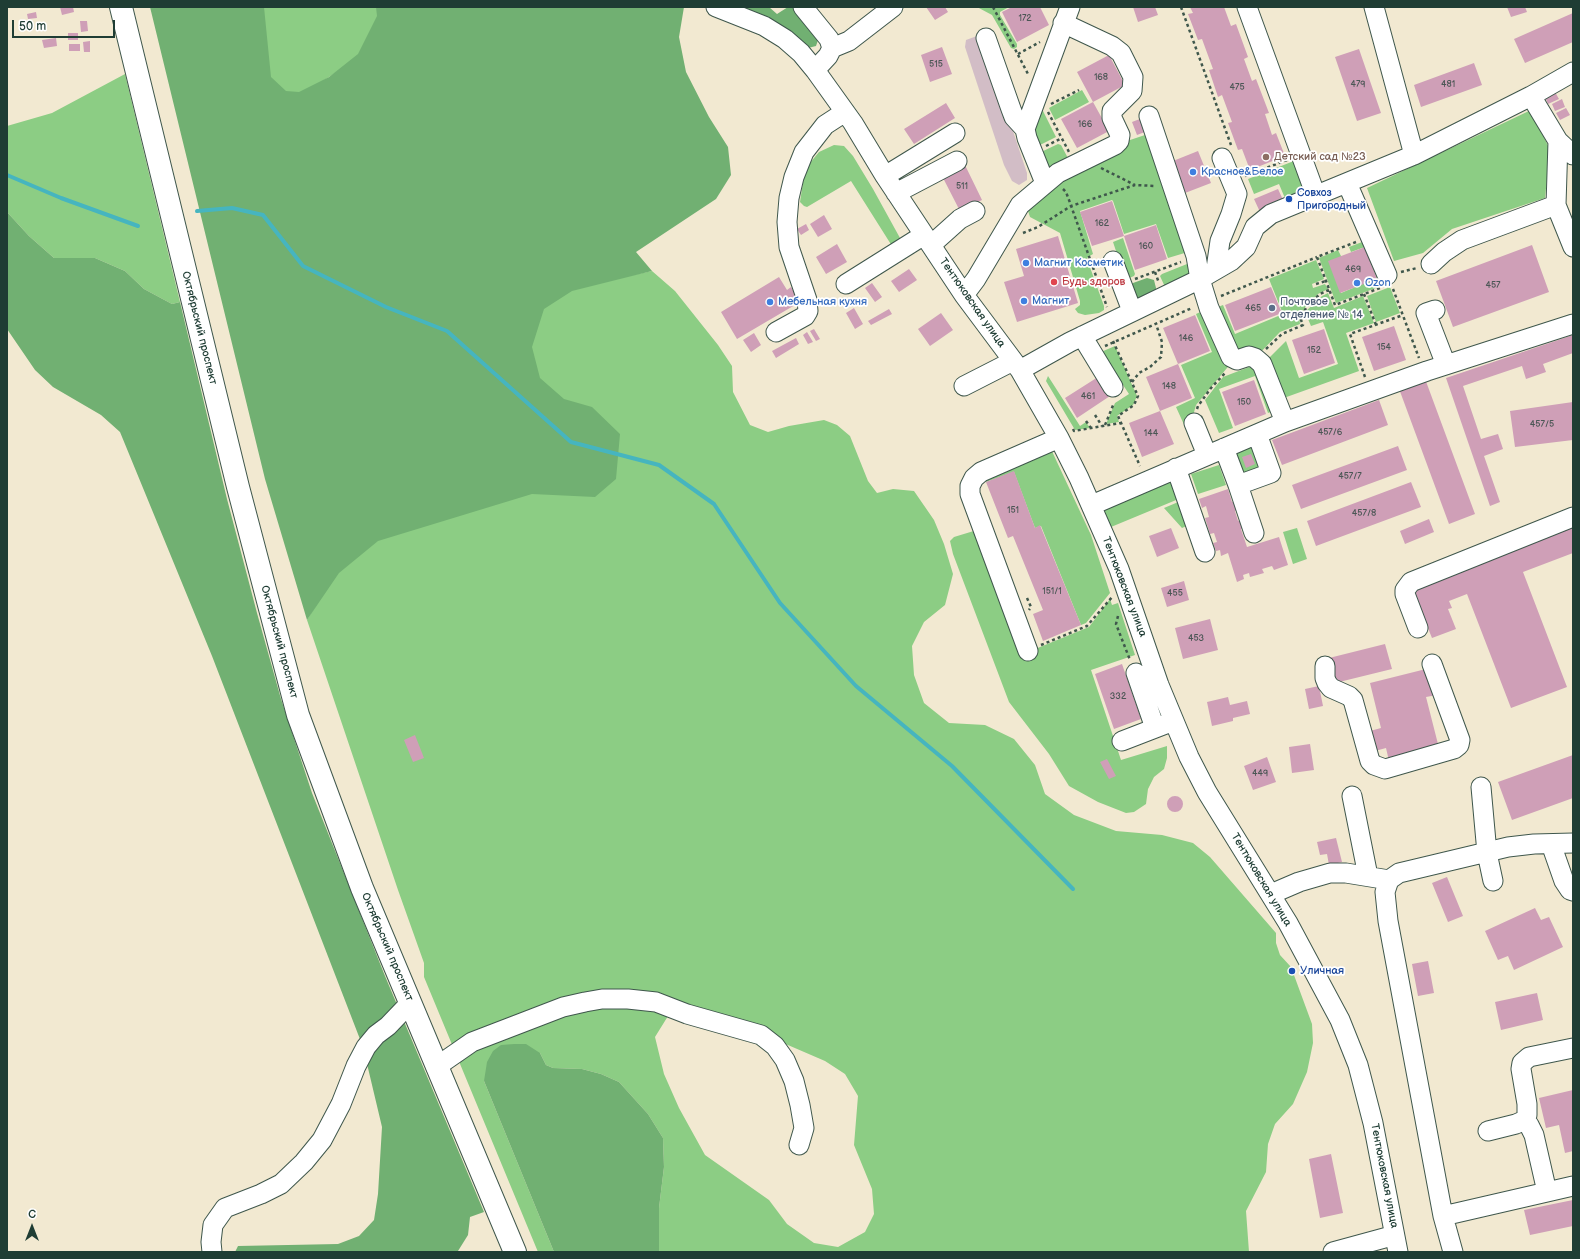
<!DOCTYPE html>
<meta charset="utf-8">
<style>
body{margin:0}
#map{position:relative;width:1580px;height:1259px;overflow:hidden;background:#f2e9d1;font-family:"Balsamiq Sans",sans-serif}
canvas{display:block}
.frame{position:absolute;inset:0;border:8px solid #1f3d34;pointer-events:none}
.north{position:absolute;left:12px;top:1207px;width:40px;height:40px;-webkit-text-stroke:3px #fff;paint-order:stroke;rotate:0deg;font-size:11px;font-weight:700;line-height:16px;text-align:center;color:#1f3d34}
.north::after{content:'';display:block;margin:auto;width:14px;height:18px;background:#1f3d34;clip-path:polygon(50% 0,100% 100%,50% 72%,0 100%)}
.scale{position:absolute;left:12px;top:20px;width:103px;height:18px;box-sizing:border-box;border:2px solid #1f3d34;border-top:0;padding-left:5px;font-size:12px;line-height:14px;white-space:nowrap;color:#1f3d34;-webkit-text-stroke:3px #fff;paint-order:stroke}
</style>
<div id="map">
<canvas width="1580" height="1259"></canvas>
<div class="frame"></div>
<div class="north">С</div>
<div class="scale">50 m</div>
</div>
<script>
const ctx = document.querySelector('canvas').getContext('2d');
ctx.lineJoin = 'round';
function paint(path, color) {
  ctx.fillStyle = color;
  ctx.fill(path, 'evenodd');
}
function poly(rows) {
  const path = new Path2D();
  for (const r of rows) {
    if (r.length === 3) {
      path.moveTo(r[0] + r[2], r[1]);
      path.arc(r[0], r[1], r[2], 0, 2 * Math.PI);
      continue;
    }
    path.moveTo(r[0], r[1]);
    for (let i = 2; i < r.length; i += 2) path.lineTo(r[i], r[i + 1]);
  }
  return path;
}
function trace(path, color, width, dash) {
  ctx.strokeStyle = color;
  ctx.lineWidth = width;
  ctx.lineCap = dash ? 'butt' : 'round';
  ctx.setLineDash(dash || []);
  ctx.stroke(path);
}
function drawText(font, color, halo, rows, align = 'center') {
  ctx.font = font + ' "Balsamiq Sans",sans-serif';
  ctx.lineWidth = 3.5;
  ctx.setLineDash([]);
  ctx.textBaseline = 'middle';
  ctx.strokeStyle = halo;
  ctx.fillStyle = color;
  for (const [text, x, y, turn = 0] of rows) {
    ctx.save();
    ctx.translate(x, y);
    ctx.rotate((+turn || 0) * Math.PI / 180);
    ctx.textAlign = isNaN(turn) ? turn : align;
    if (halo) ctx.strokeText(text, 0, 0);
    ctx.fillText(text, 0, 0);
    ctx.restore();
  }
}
paint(poly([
 [977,36,982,38,1027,173,1027,180,1019,185,1012,181,1004,165,965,47,966,40]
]), '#d2bdc6');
paint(poly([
 [261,7,380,7,380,17,361,56,300,96,284,94,268,79],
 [977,7,1009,7,1000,12,1000,15,1017,44,1017,47,1014,49,1011,48,992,15],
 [125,74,180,302,172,304,144,289,125,271,95,258,54,258,29,236,7,212,7,126,52,113],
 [1082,90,1089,102,1055,120,1049,108],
 [1041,107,1056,137,1036,147,1031,134],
 [1531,110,1550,150,1545,198,1452,229,1423,253,1394,261,1367,188],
 [1148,134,1188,252,1168,258,1156,224,1124,234,1113,201,1112,200,1080,211,1093,254,1088,257,1087,259,1104,306,1104,310,1099,313,1085,315,1078,313,1075,309,1080,305,1080,301,1060,233,1030,217,1028,211,1029,205,1049,189,1124,142],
 [1058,144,1061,145,1069,160,1051,172,1039,153],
 [834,145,844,146,853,156,873,189,900,238,897,243,892,246,851,181,807,207,804,206,800,202,805,169,819,152],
 [1299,159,1313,192,1287,203,1279,184,1254,194,1248,179],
 [1123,238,1135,274,1134,276,1127,279,1125,278,1113,242],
 [1370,239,1389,283,1336,303,1319,258,1338,250,1341,256,1341,293,1377,278,1365,247,1351,252,1349,247],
 [1316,260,1324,279,1312,284,1313,288,1325,284,1328,289,1318,294,1306,306,1304,310,1301,311,1299,316,1300,324,1280,332,1257,356,1238,356,1213,309,1223,305,1235,334,1283,314,1269,279],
 [1192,262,1196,272,1165,287,1160,276,1162,274],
 [652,271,675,291,718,345,732,366,733,392,750,425,768,432,789,426,824,420,837,425,850,436,868,481,877,493,893,489,914,491,934,520,944,544,953,574,945,605,924,622,912,646,914,675,924,703,949,723,985,725,1014,739,1035,765,1045,794,1074,815,1116,831,1162,835,1193,843,1210,857,1276,933,1276,943,1280,955,1291,967,1312,1024,1313,1043,1307,1072,1293,1104,1275,1124,1268,1144,1266,1172,1246,1211,1249,1252,659,1252,659,1208,664,1167,663,1138,648,1114,619,1082,601,1074,582,1069,553,1068,546,1065,540,1053,484,1081,554,1252,538,1252,424,977,424,963,398,890,307,620,336,571,562,402,537,380,528,347,541,307,571,288],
 [673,1008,767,1036,825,1061,845,1074,858,1096,854,1145,872,1189,874,1214,865,1232,838,1247,814,1243,787,1224,769,1200,705,1155,679,1108,664,1074,655,1037],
 [1390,287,1400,313,1376,322,1367,296],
 [1328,293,1334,308,1363,296,1374,323,1346,333,1359,371,1281,399,1266,361,1286,341,1299,378,1338,364,1323,322,1311,326,1305,312,1322,296],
 [1207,309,1232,362,1196,405,1191,423,1186,429,1176,407,1195,398,1181,365,1212,352,1196,314],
 [1115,346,1137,396,1133,405,1117,416,1119,422,1106,424,1115,403,1129,394,1101,352],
 [1257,364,1276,410,1268,413,1255,376,1219,389,1233,428,1219,433,1205,400,1223,377],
 [1048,376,1080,426,1086,422,1090,428,1075,430,1046,381],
 [1255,443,1264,470,1241,478,1232,451],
 [1050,447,1091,535,1110,593,1086,623,1081,625,1041,526,1035,528,1014,472,986,482,984,474],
 [1219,465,1226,485,1198,494,1191,474],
 [1172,475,1181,498,1111,527,1102,505],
 [1183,500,1191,524,1182,528,1164,508],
 [1297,528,1307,559,1293,564,1283,532],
 [977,530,1023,654,1089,627,1110,599,1112,605,1118,603,1135,655,1091,670,1121,760,1167,746,1167,758,1164,769,1154,777,1148,789,1146,804,1134,812,1126,813,1098,802,1069,786,1049,754,1009,702,953,554,950,541,954,537]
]), '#8ccd84');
paint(poly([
 [150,7,264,7,271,77,286,91,299,92,329,77,358,54,377,16,376,7,684,7,679,37,686,72,709,117,728,147,731,175,716,199,636,252,652,271,572,291,544,309,532,347,540,378,564,399,592,407,620,434,616,479,595,497,532,494,378,541,339,573,307,620,265,479],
 [744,7,769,7,777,14,788,7,797,7,818,40,816,46,808,48,763,17],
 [7,212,29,236,54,258,95,258,125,271,144,289,172,304,180,302,227,499,257,613,281,699,312,793,385,976,484,1212,470,1217,468,1235,458,1251,235,1252,238,1246,338,1244,359,1236,374,1220,378,1194,382,1127,363,1047,212,656,120,432,101,415,53,387,35,370,7,329],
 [1147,278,1154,280,1157,292,1136,302,1131,285,1133,283],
 [514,1044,526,1044,540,1053,546,1065,553,1068,582,1069,601,1074,619,1082,648,1114,663,1138,664,1167,659,1208,659,1252,554,1252,484,1081,487,1062,493,1051,501,1045]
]), '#71b072');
trace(poly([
 [7,175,61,198,138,226],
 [197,211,232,208,263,215,303,266,386,307,447,331,571,442,659,465,714,504,780,603,856,686,952,766,1073,889]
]), '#46b5bf', 4);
paint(poly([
 [60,7,73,7,74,12,62,15],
 [926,7,945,7,948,12,935,20],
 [1012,7,1040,7,1049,25,1017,42,1002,12],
 [1133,7,1155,7,1158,15,1138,22],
 [1190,7,1224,7,1231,26,1236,24,1248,57,1244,59,1252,81,1256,79,1269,113,1265,114,1272,135,1276,133,1285,156,1250,170,1242,149,1238,150,1228,123,1232,122,1222,95,1218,97,1209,70,1213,69,1202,39,1198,40,1188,14,1193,13],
 [1507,7,1525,7,1527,12,1511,17],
 [36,12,37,18,28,19,27,14],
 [1573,13,1573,42,1525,63,1514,39],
 [80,21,87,21,88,31,81,32],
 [68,33,78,33,78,40,68,40],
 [56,38,57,46,44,48,42,40],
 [90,41,90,52,84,52,83,42],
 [69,44,80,44,80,51,69,51],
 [942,47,952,74,930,82,921,55],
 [1359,49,1381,113,1357,121,1335,57],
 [1109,55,1125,85,1093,102,1077,72],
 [1474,63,1482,85,1421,107,1414,85],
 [1555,92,1559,99,1548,104,1545,97],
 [1562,99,1565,107,1555,111,1552,104],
 [1093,102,1109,131,1077,148,1061,119],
 [946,103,955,118,914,144,904,129],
 [1566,108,1570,115,1560,120,1556,113],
 [1145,117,1150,130,1137,135,1132,122],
 [1198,151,1211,183,1185,193,1173,161],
 [964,163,982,200,960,211,941,174],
 [1278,189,1284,202,1260,212,1254,199],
 [1112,201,1124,236,1092,246,1080,212],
 [824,215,832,229,818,237,810,224],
 [806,224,809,230,801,235,797,229],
 [1156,225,1167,259,1135,270,1124,236],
 [1058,236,1078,303,1017,322,1004,282,1024,276,1016,249],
 [837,244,847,262,826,274,816,257],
 [1532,245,1549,292,1453,327,1436,281],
 [1365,247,1377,279,1340,293,1328,261],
 [909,269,917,280,899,292,891,281],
 [779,277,787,290,791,287,800,302,737,339,721,312],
 [872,283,882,297,875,302,865,288],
 [1271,287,1282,313,1235,331,1225,305],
 [854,308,863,324,855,329,846,313],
 [889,309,892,314,871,325,868,321],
 [941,313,953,330,930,346,918,329],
 [1195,315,1210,351,1178,364,1163,328],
 [1394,326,1406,360,1374,371,1362,337],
 [814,329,820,339,816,341,810,331],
 [1324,329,1335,363,1304,374,1292,340],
 [807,332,813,342,808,344,803,335],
 [754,333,761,345,751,352,743,340],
 [1573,335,1573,353,1543,364,1546,372,1526,379,1522,366,1463,386,1481,439,1498,434,1503,449,1484,456,1500,502,1490,506,1446,378],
 [796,338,799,344,776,358,772,351],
 [1178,364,1192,398,1160,411,1174,444,1142,457,1129,423,1160,411,1146,377],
 [1424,376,1475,514,1449,524,1398,386],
 [1098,377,1110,396,1077,418,1065,398],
 [1254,380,1266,414,1235,426,1222,392],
 [1379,400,1388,425,1282,465,1272,440],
 [1573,402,1573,440,1515,447,1510,411],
 [1398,446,1407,470,1301,509,1292,485],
 [1251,454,1255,464,1246,468,1242,457],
 [1014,471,1035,528,1040,525,1081,625,1043,641,1033,614,1043,610,1013,536,1008,538,986,482],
 [1411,482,1421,507,1316,546,1307,521],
 [1228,489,1232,502,1236,501,1239,509,1235,511,1238,521,1242,519,1245,528,1241,529,1247,547,1279,537,1288,565,1274,570,1272,566,1262,569,1264,573,1250,577,1249,573,1243,575,1244,579,1237,582,1228,553,1221,556,1220,550,1216,551,1213,543,1217,542,1214,533,1210,534,1205,518,1209,517,1206,506,1202,508,1199,499],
 [1429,519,1434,532,1405,544,1400,531],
 [1573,526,1573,553,1523,572,1567,687,1511,708,1467,594,1449,601,1452,608,1448,609,1456,629,1432,638,1421,611,1409,589],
 [1171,528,1179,548,1157,557,1149,536],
 [1184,581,1189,600,1167,607,1161,588],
 [1210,619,1218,650,1183,659,1175,628],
 [1385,644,1392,669,1335,683,1329,658],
 [1122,664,1141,719,1114,729,1095,674],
 [1430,668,1437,695,1426,697,1439,748,1389,761,1386,748,1375,751,1370,731,1381,728,1370,683],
 [1319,686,1323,706,1309,709,1305,689],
 [1228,697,1230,705,1247,701,1250,714,1233,718,1233,721,1212,726,1207,702],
 [415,735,424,758,413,762,404,740],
 [1310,744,1314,770,1292,773,1289,747],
 [1573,755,1573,798,1512,820,1498,782],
 [1267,757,1276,782,1253,790,1244,766],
 [1107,759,1116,776,1109,779,1100,762],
 [1175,804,8],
 [1336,838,1342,862,1329,865,1327,854,1320,855,1317,842],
 [1447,877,1463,916,1448,922,1432,883],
 [1535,908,1541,920,1549,917,1563,947,1514,970,1508,956,1498,960,1485,931],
 [1428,961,1434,993,1418,996,1412,964],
 [1537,993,1543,1020,1501,1030,1495,1002],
 [1573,1090,1573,1151,1565,1153,1559,1125,1546,1128,1539,1098],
 [1331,1154,1343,1213,1320,1218,1309,1159],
 [1573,1200,1573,1226,1530,1235,1524,1210]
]), '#cf9fb7');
const minor = poly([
 [716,7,764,26,785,39,801,53,815,70,853,123,885,176,964,295,1020,370,1059,438,1079,478,1119,569,1159,685,1189,757,1207,792,1288,923,1340,1020,1358,1065,1373,1123,1398,1252],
 [803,7,829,39,832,48,828,56,815,70],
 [1247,7,1316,196],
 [1374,7,1414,155],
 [986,38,1011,109,1014,117,1025,129],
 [832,48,849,41,893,7],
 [1531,96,1558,141,1573,155],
 [1149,116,1196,256,1200,279,1209,308,1231,357,1237,360,1249,356,1255,358,1262,364,1285,422],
 [1558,141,1556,205,1573,247],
 [885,176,955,133],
 [1045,183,1027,138,1025,129,1070,7],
 [1347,183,1387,275],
 [896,193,957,161],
 [931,245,960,219,975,211],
 [1113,261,1132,311],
 [1431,264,1444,252,1462,240,1556,205],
 [1216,269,1220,241,1231,214,1237,194,1222,158],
 [846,284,924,235],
 [964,295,976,279,1020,205,1058,173,1115,145,1119,141,1120,135,1112,118,1112,111,1132,91,1133,77,1121,53,1112,46,1063,23],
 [1435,310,1426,313,1446,365],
 [776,332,805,316,808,311,807,300,789,247,787,222,789,198,794,177,804,152,825,125,845,112],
 [1082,336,1113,387],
 [1020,370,1070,342,1200,279,1231,261,1246,247,1255,227,1271,214,1414,155,1531,96,1573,72],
 [964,386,1013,361],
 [1194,423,1207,455],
 [1224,448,1238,485,1271,473,1257,434],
 [1176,468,1205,552],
 [1238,485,1254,533],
 [1092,505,1285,422,1427,371,1573,324],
 [1418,628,1405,594,1405,590,1411,582,1573,517],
 [1028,651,970,494,970,486,974,478,981,472,1059,438],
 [1325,666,1325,678,1327,683,1331,688,1349,696,1353,700,1370,761,1374,765,1385,769,1454,749,1459,745,1460,740,1432,664],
 [1136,673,1155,728],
 [1122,741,1166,724],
 [1481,787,1487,853,1493,881],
 [1352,796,1368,876],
 [1551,844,1564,881,1570,890,1573,891],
 [1271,894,1299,882,1330,873,1346,873,1389,880],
 [436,1067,472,1042,563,1007,585,1002,602,999,628,999,656,1002,687,1014,761,1035,775,1046,785,1060,794,1081,800,1105,804,1128,799,1145],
 [1525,1120,1529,1125,1534,1135,1547,1192],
 [1488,1131,1516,1124,1525,1120,1527,1115,1527,1104,1521,1069,1522,1063,1529,1057,1573,1048],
 [1443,1216,1573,1186],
 [212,1252,211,1242,213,1225,225,1208,261,1194,281,1184,304,1162,322,1140,341,1104,356,1066,366,1047,376,1035,388,1026,410,1003],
 [1333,1252,1388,1237],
 [1453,1252,1443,1216,1388,921,1385,892,1389,880,1399,873,1508,847,1534,844,1573,843]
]);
const major = poly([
 [121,7,238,487,298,715,362,888,515,1252]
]);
trace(minor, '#3f574c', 21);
trace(major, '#3f574c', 24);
trace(poly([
 [993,7,1028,74],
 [1181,7,1231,145],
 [1018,54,1040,42],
 [1051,104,1079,90],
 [1048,112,1069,152],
 [1046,146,1062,138],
 [1101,168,1135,185],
 [1245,176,1287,160],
 [1063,189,1066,192,1069,200,1107,307],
 [1023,233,1038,227,1071,206,1135,185,1155,186],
 [1356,242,1317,257,1335,305,1380,288],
 [1155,272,1159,283],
 [1401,272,1417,268],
 [1135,279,1181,262],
 [1316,284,1326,281],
 [1393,289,1419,358],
 [1364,294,1376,325],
 [1221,296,1317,257],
 [1113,341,1138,396,1134,405,1118,416,1140,466],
 [1105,346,1192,308],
 [1266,349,1282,334,1303,325,1301,320,1302,316,1307,306,1320,294,1329,290],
 [1365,377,1350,334,1403,315],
 [1132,382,1139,373,1150,367,1161,357,1162,342,1156,324],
 [1197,409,1198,406,1211,388,1226,372],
 [1095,415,1102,426],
 [1086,421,1091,428],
 [1105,425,1114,403],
 [1073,429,1074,431,1121,423],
 [1027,598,1031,607,1029,610],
 [1118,616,1116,624,1130,660],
 [1041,645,1087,626,1113,596]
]), '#3f574c', 2.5, [3, 3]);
trace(minor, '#fff', 19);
trace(major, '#fff', 22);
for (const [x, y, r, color] of [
 [1266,157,4,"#8d6e63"],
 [1193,172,4,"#3f7fe0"],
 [1289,199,4,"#1a4fb4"],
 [1026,263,4,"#3f7fe0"],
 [1054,282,4,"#e0444e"],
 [1357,283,4,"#3f7fe0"],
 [1024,301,4,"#3f7fe0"],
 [770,302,4,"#3f7fe0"],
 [1272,308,4,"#5c6f8a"],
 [1292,971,4,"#1a4fb4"]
]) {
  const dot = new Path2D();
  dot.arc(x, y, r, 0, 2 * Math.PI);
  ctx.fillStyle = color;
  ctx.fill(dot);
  trace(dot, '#fff', 1.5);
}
drawText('9px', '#4b5655', null, [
 ["172",1025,19],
 ["515",936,65],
 ["168",1101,78],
 ["479",1358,85],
 ["481",1448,85],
 ["475",1237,88],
 ["166",1085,125],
 ["511",962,187],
 ["162",1102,224],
 ["160",1146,247],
 ["469",1353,270],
 ["457",1493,286],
 ["465",1253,309],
 ["146",1186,339],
 ["154",1384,348],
 ["152",1314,351],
 ["148",1169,387],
 ["461",1088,397],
 ["150",1244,403],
 ["457/5",1542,425],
 ["457/6",1330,433],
 ["144",1151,434],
 ["457/7",1350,477],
 ["151",1013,511],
 ["457/8",1364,514],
 ["151/1",1052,592],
 ["455",1175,594],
 ["453",1196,639],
 ["332",1118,697],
 ["449",1260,774]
]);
drawText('11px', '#785e54', '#fff', [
 ["Детский сад №23",1274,157]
], 'left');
drawText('11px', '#366cbe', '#fff', [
 ["Красное&Белое",1201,172],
 ["Магнит Косметик",1034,263],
 ["Ozon",1365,283],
 ["Магнит",1032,301],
 ["Мебельная кухня",778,302]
], 'left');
drawText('11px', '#164399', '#fff', [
 ["Совхоз",1297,193],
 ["Пригородный",1297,206],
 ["Уличная",1300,971]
], 'left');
drawText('11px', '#be3a42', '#fff', [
 ["Будь здоров",1062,282]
], 'left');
drawText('11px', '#4e5e75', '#fff', [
 ["Почтовое",1280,302],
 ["отделение № 14",1280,315]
], 'left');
drawText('11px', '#1f3d34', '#fff', [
 ["Тентюковская улица",972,303,55],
 ["Октябрьский проспект",199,328,76],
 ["Тентюковская улица",1124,587,69],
 ["Октябрьский проспект",279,642,75],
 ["Тентюковская улица",1261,880,59],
 ["Октябрьский проспект",387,947,67],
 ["Тентюковская улица",1384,1176,79]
]);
</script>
